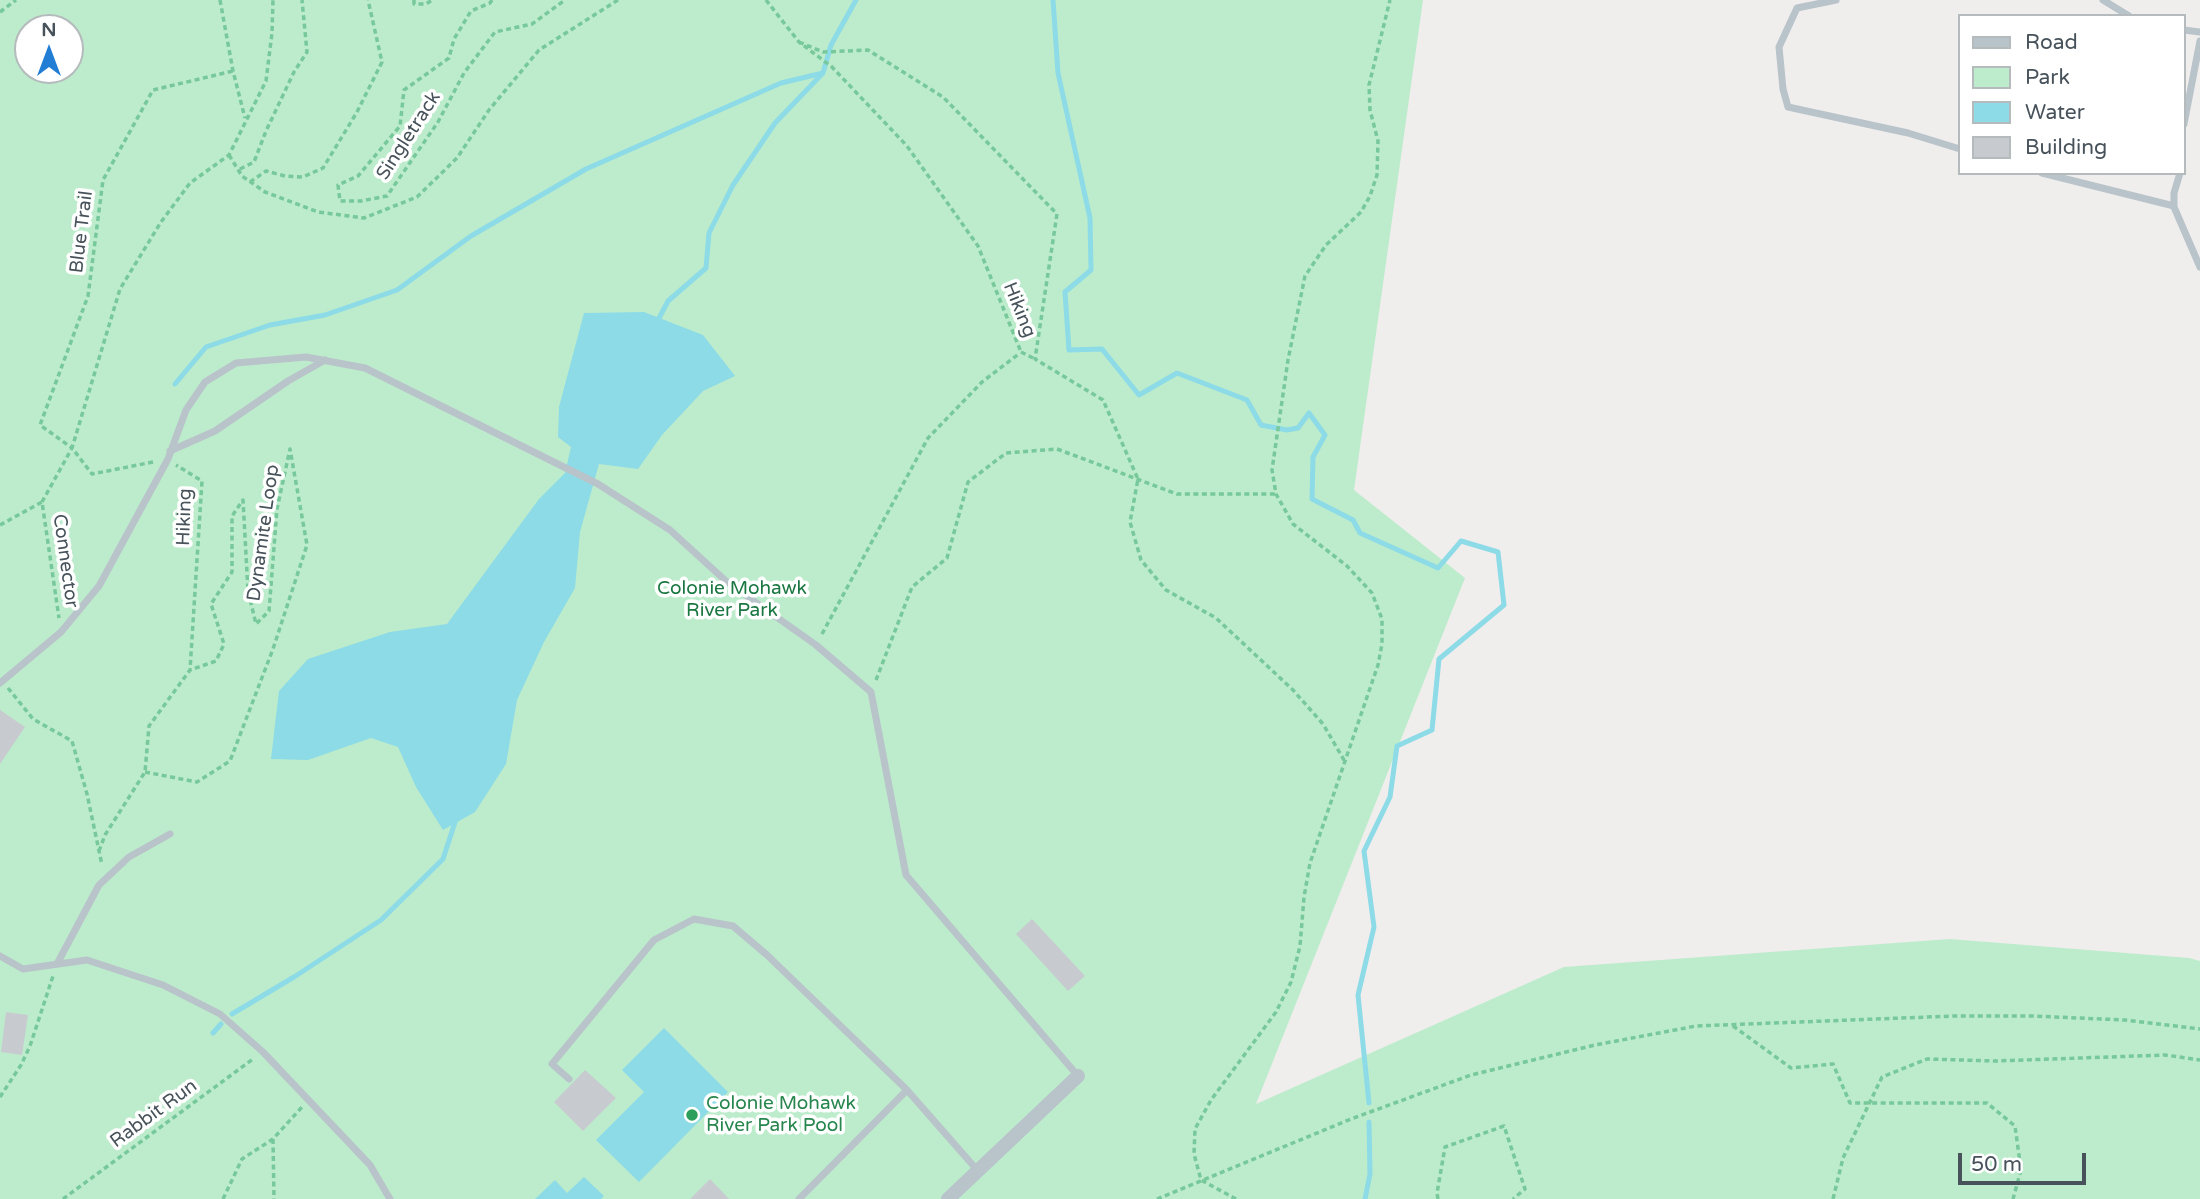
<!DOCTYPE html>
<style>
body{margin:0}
#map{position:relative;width:2200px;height:1199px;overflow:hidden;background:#f0eded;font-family:"Varela Round",sans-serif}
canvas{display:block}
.legend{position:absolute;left:1958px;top:14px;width:228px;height:161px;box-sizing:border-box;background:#fff;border:2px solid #b5babd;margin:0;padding:9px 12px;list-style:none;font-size:21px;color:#47525a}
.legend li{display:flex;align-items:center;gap:14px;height:35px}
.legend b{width:35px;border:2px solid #b5babd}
.north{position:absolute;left:14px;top:14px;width:70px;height:70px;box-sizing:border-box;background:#fff;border:2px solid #b5babd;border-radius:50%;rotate:0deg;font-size:19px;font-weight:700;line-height:28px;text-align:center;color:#47525a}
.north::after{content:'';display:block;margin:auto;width:24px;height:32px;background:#227ed5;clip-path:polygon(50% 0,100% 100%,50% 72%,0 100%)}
.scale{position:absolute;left:1958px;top:1153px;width:128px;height:32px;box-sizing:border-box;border:4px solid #47525a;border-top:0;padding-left:9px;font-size:21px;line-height:24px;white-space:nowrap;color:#47525a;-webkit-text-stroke:5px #fff;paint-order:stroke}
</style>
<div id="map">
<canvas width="2200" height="1199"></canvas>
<ul class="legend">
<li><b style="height:9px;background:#b9c3ca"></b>Road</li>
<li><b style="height:19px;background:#bdeccc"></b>Park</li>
<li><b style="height:19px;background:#8cdbe7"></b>Water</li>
<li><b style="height:19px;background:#c7cbd0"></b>Building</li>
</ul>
<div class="north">N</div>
<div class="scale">50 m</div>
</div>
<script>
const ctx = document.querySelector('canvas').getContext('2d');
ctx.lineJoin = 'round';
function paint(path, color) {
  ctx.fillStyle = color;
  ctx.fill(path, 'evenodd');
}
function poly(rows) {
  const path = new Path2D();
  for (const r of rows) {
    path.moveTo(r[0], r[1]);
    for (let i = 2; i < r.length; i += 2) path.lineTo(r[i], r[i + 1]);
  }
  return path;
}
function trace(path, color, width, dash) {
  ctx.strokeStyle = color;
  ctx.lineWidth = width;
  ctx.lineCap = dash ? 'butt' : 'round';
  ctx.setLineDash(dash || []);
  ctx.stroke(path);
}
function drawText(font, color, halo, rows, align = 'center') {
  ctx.font = font + ' "Varela Round",sans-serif';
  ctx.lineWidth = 7;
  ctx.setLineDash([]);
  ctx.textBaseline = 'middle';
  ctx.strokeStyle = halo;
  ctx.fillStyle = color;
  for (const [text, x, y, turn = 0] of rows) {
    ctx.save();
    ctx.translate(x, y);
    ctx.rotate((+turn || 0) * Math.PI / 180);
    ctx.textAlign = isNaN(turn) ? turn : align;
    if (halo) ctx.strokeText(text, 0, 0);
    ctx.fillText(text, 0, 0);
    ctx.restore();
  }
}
paint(poly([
 [0,0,1423,0,1354,490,1465,578,1256,1104,1564,967,1950,939,2189,958,2200,961,2200,1199,0,1199],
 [28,28,70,28,70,70,28,70]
]), '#bdeccc');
paint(poly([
 [644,312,703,335,735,376,703,391,662,435,638,469,599,464,580,532,575,588,544,642,517,700,506,764,475,812,443,830,416,787,398,747,371,738,308,760,271,759,279,691,308,659,390,632,447,624,539,499,565,473,571,447,558,437,559,407,584,313],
 [664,1028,728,1092,639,1182,596,1140,644,1092,622,1070],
 [584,1177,604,1196,601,1199,535,1199,555,1180,567,1193]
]), '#8cdbe7');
trace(poly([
 [1053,0,1058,73,1090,218,1091,270,1065,292,1069,350,1102,349,1139,395,1177,373,1247,400,1261,425,1287,430,1298,428,1309,413,1325,435,1313,457,1312,499,1353,520,1360,533,1438,568,1461,541,1498,552,1504,605,1439,659,1432,730,1397,746,1390,797,1364,851,1374,927,1358,995,1369,1103],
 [657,322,668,301,706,268,709,233,733,185,775,123,823,73,831,45,856,0],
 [175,384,206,347,270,325,325,315,397,290,471,236,586,169,781,83,823,73],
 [232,1014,294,977,381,920,443,859,457,816],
 [213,1033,221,1024],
 [1365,1199,1370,1174,1369,1122]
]), '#8cdbe7', 5);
paint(poly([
 [0,710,25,727,0,764],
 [1032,919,1085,976,1068,991,1016,934],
 [6,1012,28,1015,22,1055,1,1052],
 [585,1070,616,1098,583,1131,554,1102],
 [710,1179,729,1199,690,1199]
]), '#c7cbd0');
trace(poly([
 [220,0,233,71,245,118],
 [414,0,414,4,426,4,432,0],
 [492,0,490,3,471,11,454,39,449,58,404,90,400,126,358,176,338,185,340,201,361,201,387,196,438,122,464,73,495,32,532,24,565,0],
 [766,0,799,42,832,67,907,146,978,246,1021,352],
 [0,12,16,0],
 [799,42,823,52,868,50,943,97,1057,214,1035,359,1103,400,1138,479,1130,522,1141,560,1166,590,1216,618,1293,690,1323,724,1344,760],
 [229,155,242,176,265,192,318,212,364,218,417,197,457,158,489,110,539,50,618,0],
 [240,169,254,162,266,131,294,72,307,52,302,0],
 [250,182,266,171,285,176,303,177,323,168,357,112,382,62,368,0],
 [1021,352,1035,359],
 [153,462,92,474,72,448,120,289,161,222,190,183,229,155,266,81,272,33,273,0],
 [42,502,72,448,40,425,88,296,103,180,153,90,233,71],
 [0,525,42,502,59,618],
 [822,634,928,438,982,382,1020,353],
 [876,680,912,587,947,558,968,482,1006,453,1057,449,1177,494,1276,494],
 [8,688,33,719,72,741,87,794,102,865],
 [145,772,197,782,230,761,273,649,307,545,290,449,277,509,269,611,256,624,248,591,243,500,232,516,232,572,211,604,224,644,216,661,190,670],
 [99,851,105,835,145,772,149,726,190,670,202,481,176,465],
 [1733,1026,1791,1068,1833,1064,1850,1103,1987,1103,2015,1126,2021,1170,2013,1199],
 [0,1097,21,1065,30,1046,53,976],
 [273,1139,274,1199],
 [63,1199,253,1059],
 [223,1199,242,1159,273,1139,302,1107],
 [1157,1199,1351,1119,1471,1075,1595,1045,1696,1026,1954,1016,2032,1016,2125,1020,2200,1029],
 [1236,1199,1201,1180,1194,1154,1195,1129,1211,1100,1276,1012,1291,982,1300,946,1304,897,1310,863,1378,665,1382,644,1382,619,1372,593,1347,566,1293,524,1276,494,1272,470,1288,360,1305,276,1326,245,1361,212,1370,196,1377,175,1378,141,1370,110,1369,85,1390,0],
 [1438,1199,1437,1193,1445,1147,1504,1126,1525,1189,1513,1199],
 [1833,1199,1843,1158,1882,1077,1927,1059,1995,1061,2165,1055,2200,1060]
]), '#77c89a', 3.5, [5, 3.5]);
trace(poly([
 [1836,0,1797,8,1779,47,1783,89,1788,107,1908,133,1960,149],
 [2103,0,2129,16],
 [2184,30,2200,32],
 [2184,124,2200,41],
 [2042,173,2174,206],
 [2180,173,2174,193,2174,207,2200,267],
 [170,451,215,431,288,381,325,360],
 [0,683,61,632,99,586,168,459,186,410,205,382,236,363,306,357,365,368,598,484,670,530,727,582,816,645,871,692,906,875,1078,1076],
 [0,956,23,969,87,960,163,985,220,1014,263,1052,370,1165,390,1199],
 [57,964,99,885,129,857,170,834],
 [569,1079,552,1064,654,940,694,919,733,926,767,955,907,1090],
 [799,1199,907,1090,978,1171]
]), '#b9c3ca', 7);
trace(poly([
 [948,1199,1078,1076]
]), '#b9c3ca', 14);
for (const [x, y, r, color] of [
 [692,1115,7,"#2e9e5b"]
]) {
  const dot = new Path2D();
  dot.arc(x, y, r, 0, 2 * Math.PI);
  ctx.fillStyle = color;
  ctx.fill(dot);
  trace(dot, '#fff', 2.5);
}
drawText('19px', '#47525a', '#fff', [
 ["Singletrack",409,136,-57],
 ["Blue Trail",82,232,-83],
 ["Hiking",1019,310,68],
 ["Hiking",185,517,-88],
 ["Dynamite Loop",264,533,-82],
 ["Connector",65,561,82],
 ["Rabbit Run",154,1114,-36]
]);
drawText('19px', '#1b7742', '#fff', [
 ["Colonie Mohawk",732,589],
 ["River Park",732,611]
]);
drawText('19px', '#27864d', '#fff', [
 ["Colonie Mohawk",706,1104],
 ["River Park Pool",706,1126]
], 'left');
</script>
